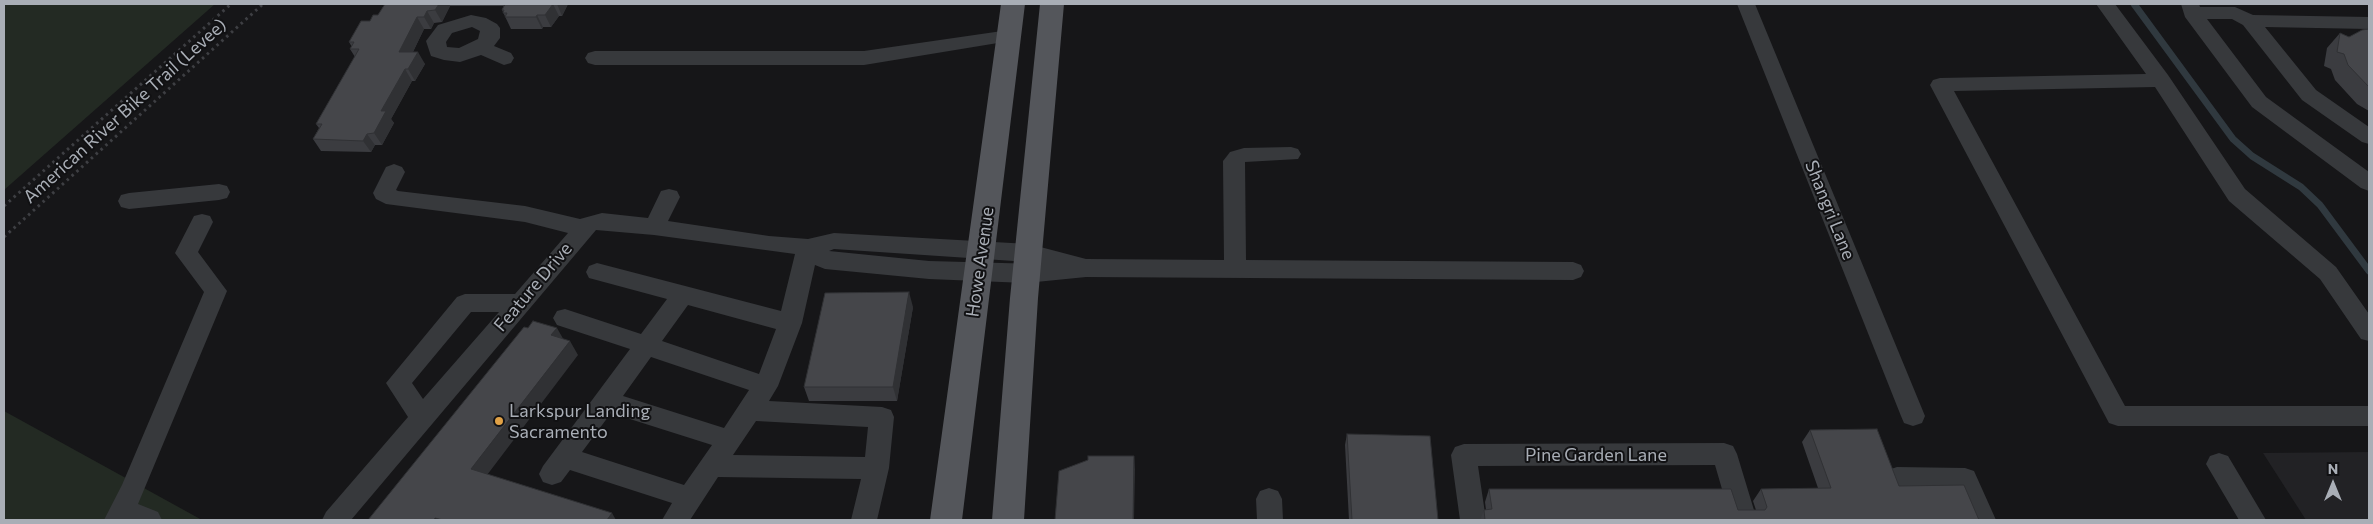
<!DOCTYPE html>
<style>
body{margin:0}
#map{position:relative;width:2373px;height:524px;overflow:hidden;background:#161618;font-family:Commissioner,sans-serif}
canvas{display:block}
.frame{position:absolute;inset:0;border:5px solid #a9aeb6;pointer-events:none}
.north{position:absolute;left:2308px;top:459px;width:50px;height:50px;-webkit-text-stroke:4px #111113;paint-order:stroke;rotate:0deg;font-size:14px;font-weight:700;line-height:20px;text-align:center;color:#a9aeb6}
.north::after{content:'';display:block;margin:auto;width:18px;height:22px;background:#a9aeb6;clip-path:polygon(50% 0,100% 100%,50% 72%,0 100%)}
</style>
<div id="map">
<canvas width="2373" height="524"></canvas>
<div class="frame"></div>
<div class="north">N</div>
</div>
<script>
const ctx = document.querySelector('canvas').getContext('2d');
ctx.lineJoin = 'round';
function paint(path, color) {
  ctx.fillStyle = color;
  ctx.fill(path, 'evenodd');
}
function poly(rows) {
  const path = new Path2D();
  for (const r of rows) {
    path.moveTo(r[0], r[1]);
    for (let i = 2; i < r.length; i += 2) path.lineTo(r[i], r[i + 1]);
  }
  return path;
}
function trace(path, color, width, dash) {
  ctx.strokeStyle = color;
  ctx.lineWidth = width;
  ctx.lineCap = dash ? 'butt' : 'round';
  ctx.setLineDash(dash || []);
  ctx.stroke(path);
}
function drawText(font, color, halo, rows, align = 'center') {
  ctx.font = font + ' Commissioner,sans-serif';
  ctx.lineWidth = 4;
  ctx.setLineDash([]);
  ctx.textBaseline = 'middle';
  ctx.strokeStyle = halo;
  ctx.fillStyle = color;
  for (const [text, x, y, turn = 0] of rows) {
    ctx.save();
    ctx.translate(x, y);
    ctx.rotate((+turn || 0) * Math.PI / 180);
    ctx.textAlign = isNaN(turn) ? turn : align;
    if (halo) ctx.strokeText(text, 0, 0);
    ctx.fillText(text, 0, 0);
    ctx.restore();
  }
}
paint(poly([
 [2369,452,2369,520,2306,520,2263,453]
]), '#222225');
paint(poly([
 [4,4,215,4,4,190],
 [4,411,202,520,4,520]
]), '#232a23');
trace(poly([
 [2134,4,2233,139,2252,156,2301,187,2320,205,2369,271]
]), '#30393f', 7);
trace(poly([
 [4,206,231,4],
 [4,237,263,4]
]), '#3e3f43', 3, [2.5, 4]);
paint(poly([
 [1737,4,1755,4,1925,416,1922,423,1913,426,1904,423,1901,416,1737,4],
 [2096,4,2115,4,2168,75,2245,189,2336,267,2369,314,2369,341,2361,339,2320,279,2229,201,2155,87,1954,91,2125,406,2369,406,2369,426,2118,426,2109,423,1930,85,1933,80,1940,78,2146,74,2096,4],
 [2181,4,2199,4,2200,7,2235,7,2253,15,2369,17,2369,29,2265,27,2316,90,2369,127,2369,144,2362,142,2302,100,2243,25,2232,19,2207,19,2266,97,2369,172,2369,191,2361,188,2252,107,2185,17,2181,4],
 [471,15,486,18,497,24,500,28,500,38,494,46,511,53,514,58,511,63,504,65,481,55,460,62,444,60,431,56,426,41,438,25,471,15],
 [472,27,480,31,478,39,459,48,447,47,446,42,452,33,472,27],
 [1009,30,1016,32,1019,36,1016,40,864,65,595,65,588,63,585,58,588,53,595,51,864,51,1009,30],
 [1291,147,1298,149,1301,154,1298,159,1245,162,1246,260,1573,262,1581,265,1584,271,1581,277,1573,280,1086,277,1026,283,929,279,825,269,815,265,802,323,778,386,769,401,882,407,891,410,894,417,889,468,877,520,851,520,861,479,718,477,690,520,662,520,672,503,570,470,561,482,552,485,543,482,539,474,543,466,630,349,557,325,553,318,557,311,565,309,641,334,667,299,589,278,586,272,589,266,597,263,781,311,795,254,654,235,596,230,351,520,322,520,326,512,408,417,386,383,457,297,465,294,515,294,568,233,525,222,386,204,376,199,373,193,386,167,394,164,402,167,405,172,396,190,398,191,525,206,580,219,602,213,648,218,661,191,669,189,677,191,680,197,668,221,769,236,808,239,834,233,1029,244,1086,259,1224,260,1223,161,1227,156,1230,152,1244,148,1291,147],
 [834,249,1029,262,1038,264,929,261,829,251,834,249],
 [688,305,776,329,759,374,662,341,688,305],
 [471,312,499,312,423,399,412,383,471,312],
 [651,357,749,390,724,428,623,396,651,357],
 [611,413,712,445,684,485,582,452,611,413],
 [756,421,868,427,865,457,733,455,756,421],
 [219,184,227,186,230,192,227,198,219,200,129,209,121,207,118,201,121,195,129,193,219,184],
 [202,214,210,216,213,222,198,252,227,291,138,504,158,512,162,520,104,520,122,485,204,292,175,253,194,216,202,214],
 [1724,443,1733,446,1737,454,1757,520,1731,520,1715,465,1478,466,1486,520,1460,520,1451,455,1455,447,1464,444,1724,443],
 [2219,453,2228,456,2266,520,2239,520,2206,464,2210,456,2219,453],
 [1897,467,1965,468,1974,471,1996,520,1970,520,1957,490,1897,489,1888,486,1884,478,1888,470,1897,467],
 [1269,488,1278,491,1282,499,1283,520,1257,520,1256,499,1260,491,1269,488]
]), '#37393c');
paint(poly([
 [1001,4,1025,4,962,520,930,520,1001,4],
 [1040,4,1064,4,1038,298,1024,520,992,520,1010,298,1040,4]
]), '#54565b');
paint(poly([
 [385,4,568,4,562,16,559,16,551,27,543,27,542,29,511,29,502,10,504,6,450,6,442,22,434,23,431,29,424,29,413,52,425,64,415,81,412,81,391,119,394,123,382,145,375,145,371,152,321,151,313,139,319,128,316,124,355,57,350,49,352,47,349,42,370,21,378,15],
 [2369,29,2369,111,2357,104,2335,80,2331,69,2324,66,2327,48,2340,33,2349,37],
 [913,307,897,401,809,401,804,387],
 [1810,430,1899,486,1979,520,1480,520,1484,510,1486,510,1485,502,1489,489,1738,510,1756,510,1753,501,1761,489,1818,488,1802,442],
 [1347,434,1438,520,1349,520,1345,445]
]), '#3b3c40');
paint(poly([
 [439,4,449,4,450,6,442,22,435,10],
 [553,4,559,16,551,27,545,15],
 [557,4,568,4,562,16],
 [427,11,434,23,431,29,424,17],
 [537,15,543,27,542,29,536,17],
 [417,17,424,29,407,64,399,52],
 [418,52,425,64,415,81,408,69],
 [405,69,412,81,391,119,394,123,382,145,374,133,381,111],
 [367,134,375,145,371,152,363,141],
 [909,292,913,307,897,401,893,387],
 [557,328,565,342,551,335],
 [570,341,578,355,481,483,471,469],
 [1134,456,1135,469,1134,520,1133,520],
 [612,513,616,520,607,520]
]), '#303134');
const building = poly([
 [385,4,439,4,435,10,427,11,424,17,417,17,399,52,418,52,408,69,405,69,381,111,386,111,374,133,367,134,363,141,313,139,322,124,316,124,359,49,350,49,354,42,349,42,361,21,370,21,373,15,378,15,385,4],
 [505,4,553,4,545,15,537,15,536,17,505,17,507,13,503,13,504,10,502,10,505,4],
 [2369,29,2369,87,2348,65,2344,54,2337,52,2340,33,2349,37,2362,30,2369,29],
 [909,292,893,387,804,387,825,293,909,292],
 [533,321,557,328,551,335,570,341,471,469,612,513,607,520,443,520,435,518,434,520,368,520,524,327,528,328,533,321],
 [1877,429,1899,486,1964,485,1979,520,1485,520,1484,510,1492,509,1489,489,1731,489,1738,510,1765,510,1767,507,1761,489,1831,488,1810,430,1877,429],
 [1347,434,1430,436,1438,520,1352,520,1347,434],
 [1088,456,1134,456,1133,520,1055,520,1059,471,1088,460,1088,456]
]);
paint(building, '#45464a');
trace(building, '#303134', 1);
for (const [x, y, r, color] of [
 [499,421,5,"#e0a146"]
]) {
  const dot = new Path2D();
  dot.arc(x, y, r, 0, 2 * Math.PI);
  ctx.fillStyle = color;
  ctx.fill(dot);
  trace(dot, '#111113', 2);
}
drawText('18px', '#a9aeb6', '#111113', [
 ["American River Bike Trail (Levee)",125,111,-42],
 ["Shangri Lane",1830,210,68],
 ["Howe Avenue",980,262,-82],
 ["Feature Drive",533,287,-50],
 ["Pine Garden Lane",1596,455]
]);
drawText('18px', '#a9aeb6', '#111113', [
 ["Larkspur Landing",509,411],
 ["Sacramento",509,432]
], 'left');
</script>
